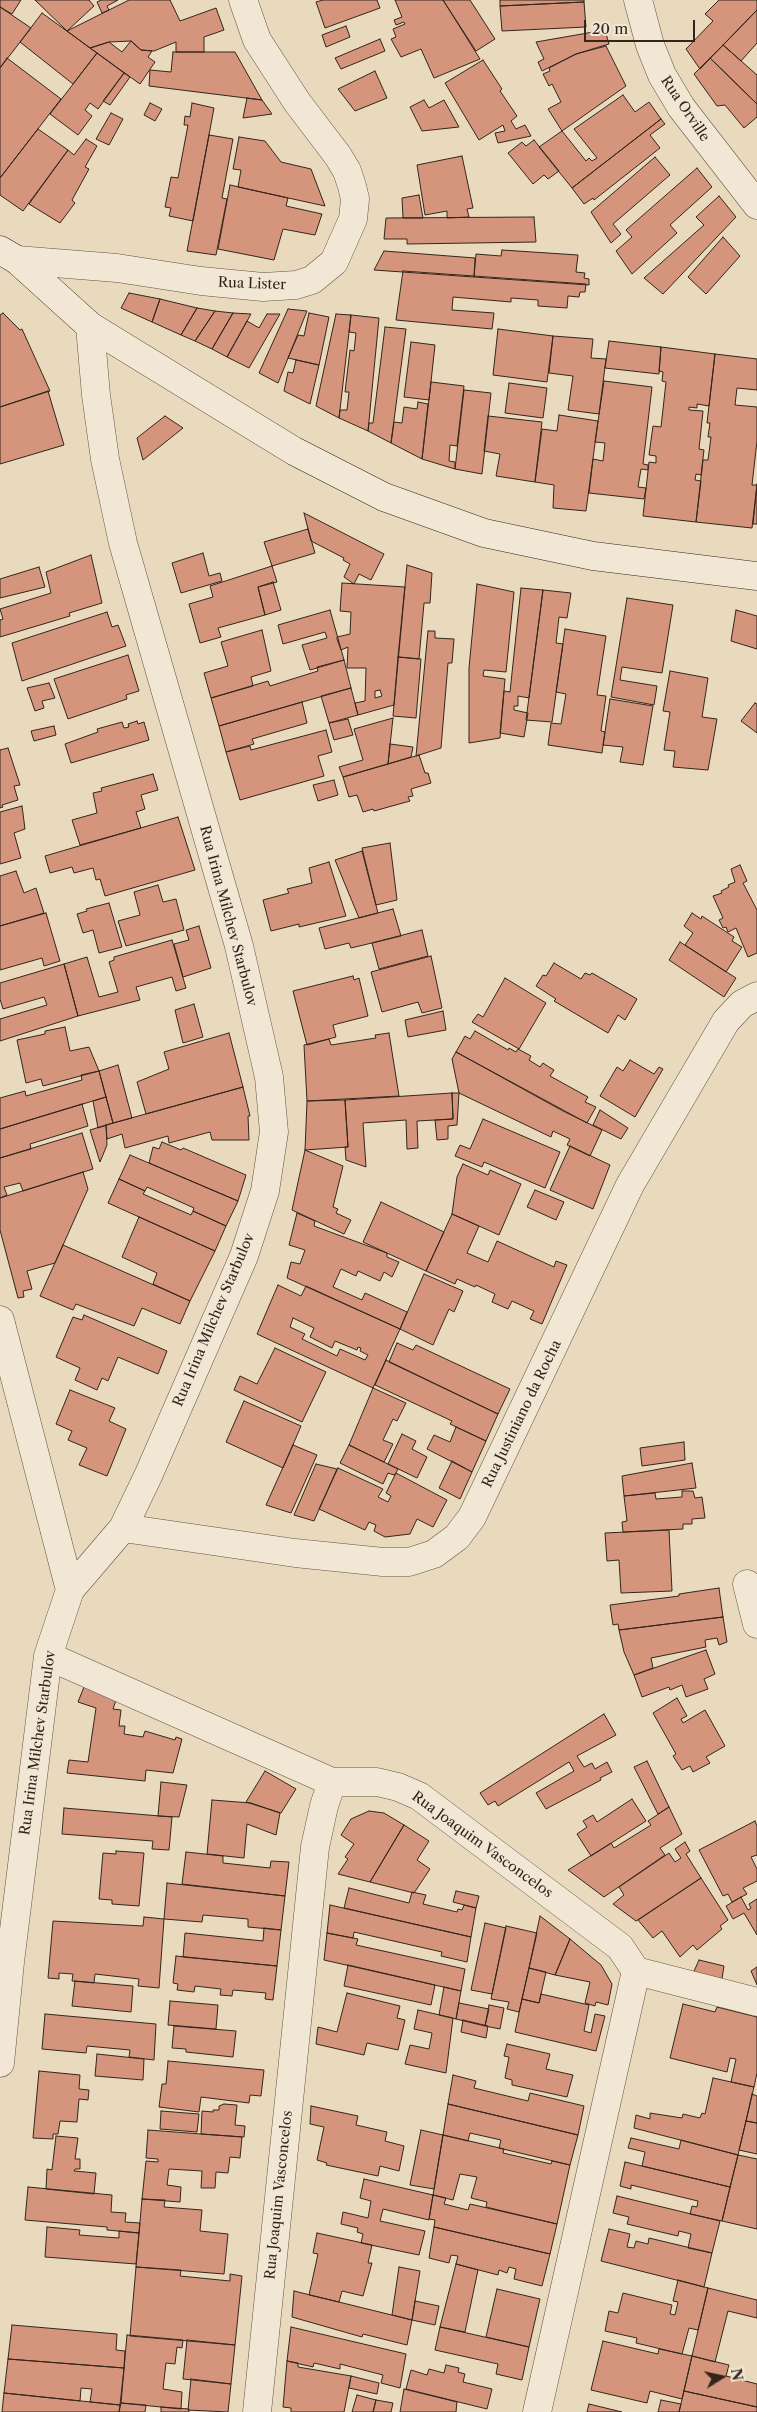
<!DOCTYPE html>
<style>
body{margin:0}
#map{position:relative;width:757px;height:2412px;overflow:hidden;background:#eadabd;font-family:"Libre Caslon Text",serif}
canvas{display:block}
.north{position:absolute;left:697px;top:2352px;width:50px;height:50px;-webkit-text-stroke:4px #f1e7d4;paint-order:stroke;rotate:80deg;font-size:14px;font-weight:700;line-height:20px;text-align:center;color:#34251c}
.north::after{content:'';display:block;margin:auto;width:18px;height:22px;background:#34251c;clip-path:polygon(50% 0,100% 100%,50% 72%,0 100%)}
.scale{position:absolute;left:584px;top:20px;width:111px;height:22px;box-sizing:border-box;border:2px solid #34251c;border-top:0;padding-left:6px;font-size:15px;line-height:18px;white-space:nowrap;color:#34251c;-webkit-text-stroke:4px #f1e7d4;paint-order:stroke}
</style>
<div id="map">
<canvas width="757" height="2412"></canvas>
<div class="north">N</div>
<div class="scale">20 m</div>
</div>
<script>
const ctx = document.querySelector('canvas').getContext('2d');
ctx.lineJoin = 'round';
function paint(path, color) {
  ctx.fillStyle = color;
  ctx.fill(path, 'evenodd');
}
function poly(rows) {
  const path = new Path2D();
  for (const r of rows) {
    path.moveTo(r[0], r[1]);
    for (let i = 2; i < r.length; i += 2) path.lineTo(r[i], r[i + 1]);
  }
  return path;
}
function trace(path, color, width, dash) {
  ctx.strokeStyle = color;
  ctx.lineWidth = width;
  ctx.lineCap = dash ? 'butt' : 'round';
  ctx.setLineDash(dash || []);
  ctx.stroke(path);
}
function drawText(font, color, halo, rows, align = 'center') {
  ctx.font = font + ' "Libre Caslon Text",serif';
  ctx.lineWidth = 5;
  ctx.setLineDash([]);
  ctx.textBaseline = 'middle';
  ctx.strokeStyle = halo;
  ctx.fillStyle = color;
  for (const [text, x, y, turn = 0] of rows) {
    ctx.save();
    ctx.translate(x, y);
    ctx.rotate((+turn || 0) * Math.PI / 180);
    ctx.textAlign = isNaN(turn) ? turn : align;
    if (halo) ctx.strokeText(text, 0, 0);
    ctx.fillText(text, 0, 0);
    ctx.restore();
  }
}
const building = poly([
 [0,0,21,0,12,14,0,7,0,0],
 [35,0,89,0,94,6,67,31,35,0],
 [101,0,118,0,107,6,109,10,102,13,97,2,101,0],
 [129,0,170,0,180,21,216,8,224,30,204,37,204,52,176,52,176,42,154,51,141,50,131,41,109,42,90,48,67,31,129,0],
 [323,0,377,0,380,8,325,28,316,2,323,0],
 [395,0,443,0,480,59,434,78,421,49,401,57,391,39,396,37,393,29,405,24,404,22,396,25,394,20,402,17,395,0],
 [443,0,470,0,495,39,476,51,443,0],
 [500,0,584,0,584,2,500,6,500,0],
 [719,0,757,0,757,10,700,69,686,49,713,21,705,14,719,0],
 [584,2,586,27,502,31,500,6,584,2],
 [0,7,31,28,0,68,0,7],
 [757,10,757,43,741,61,723,45,757,10],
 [42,13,97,53,73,84,20,42,42,13],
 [346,26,350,37,326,47,322,35,346,26],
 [605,30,609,44,576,54,542,71,538,62,544,59,536,42,605,30],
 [380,39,385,51,341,69,335,58,380,39],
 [131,41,141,50,152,51,148,57,155,62,140,84,90,48,109,42,122,52,131,41],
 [723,45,757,75,757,104,710,58,723,45],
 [606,46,626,86,562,131,548,109,561,102,552,84,549,86,543,74,550,71,549,68,576,54,606,46],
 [173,52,235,52,262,100,149,86,150,70,171,72,173,52],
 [97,53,124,73,98,109,90,103,85,110,92,116,78,135,50,114,97,53],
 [7,58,61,99,0,178,0,68,7,58],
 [710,58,757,104,757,117,744,128,725,105,717,106,694,74,710,58],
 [483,60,502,89,500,91,517,116,511,121,516,129,525,125,531,136,498,143,495,133,505,131,503,125,479,140,445,83,483,60],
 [375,71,387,98,355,111,338,89,375,71],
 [124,73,130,77,110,105,103,101,124,73],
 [623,95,635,112,649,102,661,119,572,188,539,147,562,131,586,161,589,158,592,161,597,158,574,129,623,95],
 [247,98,262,100,272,114,243,118,247,98],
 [424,100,429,108,444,100,459,127,422,131,410,107,424,100],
 [150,103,162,109,155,121,144,115,150,103],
 [192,103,214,108,193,221,169,216,171,208,165,207,171,177,178,178,188,125,184,125,185,116,190,117,192,103],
 [111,113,123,119,109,145,96,139,111,113],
 [661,119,665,124,650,135,660,148,594,200,593,198,584,204,572,188,661,119],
 [38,129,68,150,23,211,0,195,0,178,38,129],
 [209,135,233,139,222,198,227,199,216,255,187,251,209,135],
 [239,137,265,141,281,162,311,169,325,206,238,187,241,170,233,169,239,137],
 [86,139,97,146,85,167,89,169,72,200,75,203,60,223,29,204,68,150,74,155,86,139],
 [534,140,559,171,548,179,544,175,533,184,508,153,522,142,526,146,534,140],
 [462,156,473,208,467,209,469,217,447,218,447,211,425,215,417,165,462,156],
 [655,157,670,175,613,224,621,234,611,243,591,212,655,157],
 [697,168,712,187,670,225,677,233,632,274,616,251,632,237,626,230,697,168],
 [230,185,288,198,286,206,322,214,315,235,283,229,274,260,218,249,230,185],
 [419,195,423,218,403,218,402,198,419,195],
 [719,196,736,217,663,294,644,278,704,225,696,217,719,196],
 [534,217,536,242,407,244,407,239,384,239,386,218,534,217],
 [723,237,740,256,706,294,688,277,723,237],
 [502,250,578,255,576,272,585,273,584,278,589,279,589,285,474,277,476,254,501,256,502,250],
 [384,251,475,258,474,277,374,270,384,251],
 [403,271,586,284,585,292,580,292,579,297,568,296,567,308,538,306,538,300,511,298,511,302,453,297,452,310,494,313,492,329,396,320,403,271],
 [129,293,160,299,152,322,121,308,129,293],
 [160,299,197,308,181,335,152,322,160,299],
 [197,308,215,311,195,341,181,335,197,308],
 [288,309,307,311,278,383,259,373,288,309],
 [215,311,233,313,212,349,195,341,215,311],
 [3,313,20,330,22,329,50,391,0,407,0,315,3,313],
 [233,313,251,314,227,357,212,349,233,313],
 [309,313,329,317,319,365,288,358,298,335,304,336,309,313],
 [267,314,280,314,249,368,227,357,247,321,259,328,267,314],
 [336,314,351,315,339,418,316,406,336,314],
 [351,315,379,318,368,431,339,418,340,410,347,410,349,392,345,392,350,350,354,351,356,333,349,332,351,315],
 [385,327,406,329,391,443,368,431,369,423,373,423,385,327],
 [498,329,553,336,547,382,493,375,498,329],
 [553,336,593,339,591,358,606,359,599,414,568,410,573,376,549,373,553,336],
 [609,341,661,347,659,374,605,368,609,341],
 [411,342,435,345,429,400,404,397,411,342],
 [661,347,715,354,709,406,697,404,697,408,689,407,689,410,703,411,699,449,704,450,701,475,696,474,695,480,701,481,696,522,643,516,649,462,656,463,656,456,649,455,653,426,661,427,666,382,662,381,663,372,659,371,661,347],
 [715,354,757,359,757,390,737,388,735,405,757,407,757,441,752,485,757,485,752,528,696,522,703,460,708,460,711,437,708,437,710,423,707,423,715,354],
 [296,360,319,365,310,404,284,391,288,372,293,373,296,360],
 [604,381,652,387,643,464,648,465,648,470,641,469,638,487,646,488,644,499,589,493,593,459,603,461,605,443,595,442,604,381],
 [431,382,464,386,457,446,450,445,449,461,455,462,455,469,422,459,431,382],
 [509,383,547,388,543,418,505,413,509,383],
 [464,390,491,393,482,474,455,469,464,390],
 [48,391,64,445,0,464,0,407,48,391],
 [418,402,428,404,422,459,391,443,394,422,402,423,404,407,417,409,418,402],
 [559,415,598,421,586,511,553,508,554,485,535,482,542,429,557,431,559,415],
 [165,416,183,428,143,460,137,438,165,416],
 [488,416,542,422,535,482,496,476,500,454,484,451,488,416],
 [757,484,757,524,753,524,757,484],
 [304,513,384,554,371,580,359,574,354,584,344,577,350,564,343,560,344,558,311,541,304,513],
 [308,529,315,553,272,566,264,542,308,529],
 [203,553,209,576,220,573,222,581,181,593,172,563,203,553],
 [91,555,102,603,69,613,70,616,0,637,0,620,3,619,0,609,51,593,46,572,91,555],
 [407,565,432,573,430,603,424,603,419,659,398,657,407,565],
 [272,566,277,582,258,587,265,615,218,628,221,637,200,643,189,604,213,597,210,586,272,566],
 [39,567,45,587,0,598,0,579,39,567],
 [273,582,281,610,265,615,258,587,273,582],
 [342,583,405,587,394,705,358,715,355,703,365,701,366,668,347,668,348,647,341,650,337,639,337,637,350,634,351,612,340,611,342,583],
 [380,690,382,696,375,698,375,691,380,690],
 [477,584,514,592,506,672,484,670,483,676,505,679,500,738,469,743,469,668,477,584],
 [521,588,543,590,529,698,518,696,518,706,514,706,514,710,528,713,524,737,500,733,504,691,510,692,521,588],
 [543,590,571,593,567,618,559,617,556,643,563,644,552,722,526,720,543,590],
 [627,598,673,605,662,673,622,667,620,680,657,686,654,705,611,697,627,598],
 [330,610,344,660,310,670,302,645,327,638,325,632,283,644,278,625,330,610],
 [736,610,757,616,757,649,731,641,736,610],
 [107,612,112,627,118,625,126,646,22,681,12,643,107,612],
 [565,629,606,636,597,695,606,696,601,731,605,732,602,753,548,745,551,723,561,724,566,694,556,692,565,629],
 [262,630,271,671,251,677,253,686,211,698,204,673,228,666,221,642,262,630],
 [428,631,435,631,435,638,454,639,452,663,448,663,441,748,416,756,428,631],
 [128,655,139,691,126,695,127,699,68,719,54,679,128,655],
 [398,657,421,659,416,718,393,716,398,657],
 [344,660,351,688,219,726,211,698,268,681,270,686,318,671,317,667,344,660],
 [670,671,708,678,702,717,717,719,708,770,673,767,675,751,664,750,670,712,663,711,670,671],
 [49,683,55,698,42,701,44,708,35,711,27,688,49,683],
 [351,688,358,715,329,723,321,696,351,688],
 [610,699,653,706,643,765,620,762,623,747,603,745,610,699],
 [302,702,307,723,252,739,254,744,226,752,219,726,302,702],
 [755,703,757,704,757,733,741,721,755,703],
 [393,718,388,764,343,777,339,767,363,760,354,729,393,718],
 [348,719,353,735,334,740,329,723,348,719],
 [137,721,138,724,144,722,149,740,71,763,65,744,98,732,97,729,122,722,124,728,129,727,128,724,137,721],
 [54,726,56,735,34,741,31,731,54,726],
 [326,730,332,752,318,756,324,776,240,800,226,752,250,746,251,750,326,730],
 [390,744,413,747,411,757,388,764,390,744],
 [8,748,20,785,14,786,18,800,2,805,3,807,0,808,0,750,8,748],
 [419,755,425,773,428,773,431,783,411,789,413,796,408,797,410,801,374,811,373,809,363,812,357,795,349,797,343,777,419,755],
 [153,774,158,790,141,795,145,809,136,812,141,828,80,845,72,820,97,813,93,793,102,791,101,788,153,774],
 [334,780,338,795,318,801,313,785,334,780],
 [22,806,25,829,14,833,21,858,0,864,0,812,22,806],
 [178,817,195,870,105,896,100,879,96,880,93,868,74,873,72,867,50,873,45,856,178,817],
 [390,843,397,900,376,905,362,848,390,843],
 [362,851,378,913,359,918,335,860,362,851],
 [329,862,346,916,299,927,299,924,271,931,263,900,289,893,287,889,312,883,309,868,329,862],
 [740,865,747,881,743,883,757,910,757,953,748,957,736,928,728,932,726,927,723,928,719,920,723,918,713,896,722,893,721,891,729,887,728,885,735,882,731,869,740,865],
 [16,871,24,893,36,888,44,913,0,926,0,876,16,871],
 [158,885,163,902,176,899,184,930,126,946,118,921,140,915,134,892,158,885],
 [109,903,122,947,99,953,93,930,83,933,77,914,87,911,86,909,109,903],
 [393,909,401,936,351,948,349,943,325,949,319,928,393,909],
 [46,913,60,961,44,966,42,958,0,970,0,926,46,913],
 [692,913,701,919,702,916,734,937,732,941,742,947,726,972,685,945,693,933,684,926,692,913],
 [199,926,211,968,183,977,174,944,189,940,186,930,199,926],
 [422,930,428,956,379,969,372,943,422,930],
 [172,940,186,988,176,991,172,977,136,987,140,1000,78,1016,64,964,87,957,99,997,118,992,109,962,114,960,114,957,172,940],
 [680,942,736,978,724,997,669,960,680,942],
 [431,956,442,1008,422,1013,418,1002,382,1012,371,972,431,956],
 [554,963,581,979,585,973,590,975,592,973,637,999,625,1020,618,1015,608,1033,554,1001,556,999,536,986,543,975,546,976,554,963],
 [64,964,78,1016,0,1041,0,1019,47,1005,44,997,3,1009,0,999,0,983,64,964],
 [353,976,354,980,359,978,368,1016,333,1025,336,1037,307,1045,293,991,353,976],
 [505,978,546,1003,519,1049,472,1022,478,1014,483,1017,505,978],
 [194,1004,203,1037,183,1043,175,1010,194,1004],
 [443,1011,446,1030,408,1037,405,1020,443,1011],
 [65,1027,70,1051,89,1047,99,1071,43,1086,41,1079,26,1083,17,1040,45,1034,45,1031,65,1027],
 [475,1031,508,1050,509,1048,516,1052,518,1049,531,1056,529,1060,540,1067,543,1063,549,1067,554,1070,550,1076,588,1097,585,1102,596,1107,587,1123,456,1052,465,1036,470,1039,475,1031],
 [229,1033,243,1087,146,1114,137,1082,169,1069,164,1052,229,1033],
 [389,1033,399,1096,307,1101,304,1045,329,1039,331,1045,376,1038,375,1035,389,1033],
 [456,1052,563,1111,602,1130,590,1156,567,1145,570,1139,553,1131,551,1137,459,1093,452,1059,456,1052],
 [630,1060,654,1074,659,1067,663,1069,635,1117,600,1096,617,1067,623,1071,630,1060],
 [118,1065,132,1118,113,1123,99,1071,118,1065],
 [99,1071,106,1097,0,1129,0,1098,25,1091,26,1096,82,1080,81,1075,99,1071],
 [243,1087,250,1116,248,1116,249,1140,212,1140,210,1132,169,1143,168,1136,125,1148,122,1134,107,1139,106,1125,243,1087],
 [452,1093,459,1093,457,1125,448,1126,448,1139,437,1140,435,1120,453,1119,452,1093],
 [452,1093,453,1119,417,1121,418,1148,407,1149,406,1120,363,1123,366,1167,346,1160,345,1147,348,1147,345,1100,452,1093],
 [106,1097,113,1123,98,1128,93,1101,106,1097],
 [345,1100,348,1147,305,1150,307,1101,345,1100],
 [82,1104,88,1126,30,1144,31,1149,0,1158,0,1129,82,1104],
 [600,1110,628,1128,621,1139,593,1125,600,1110],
 [483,1119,560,1152,545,1188,484,1162,482,1167,455,1156,460,1145,470,1149,483,1119],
 [106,1125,107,1145,100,1162,90,1130,106,1125],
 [82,1133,93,1169,23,1191,20,1183,4,1187,7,1195,0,1198,0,1158,82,1133],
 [162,1142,181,1150,183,1148,246,1175,238,1201,149,1163,153,1147,159,1149,162,1142],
 [570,1146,610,1165,593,1209,550,1190,570,1146],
 [305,1150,343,1166,333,1207,338,1209,336,1213,351,1220,344,1234,292,1210,305,1150],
 [130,1155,238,1201,226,1226,193,1211,194,1208,147,1187,145,1191,119,1179,130,1155],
 [463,1164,488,1175,490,1170,521,1184,499,1235,452,1214,457,1177,463,1164],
 [83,1172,88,1189,55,1263,27,1271,32,1289,23,1291,24,1297,18,1298,0,1230,0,1198,83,1172],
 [119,1179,145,1191,143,1194,191,1215,193,1211,226,1226,215,1251,108,1203,119,1179],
 [535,1190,564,1202,556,1220,527,1207,535,1190],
 [381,1202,444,1232,426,1271,363,1242,381,1202],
 [297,1213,315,1221,314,1226,387,1253,387,1257,399,1262,392,1277,384,1272,380,1281,358,1271,356,1276,341,1269,333,1287,362,1300,365,1293,407,1312,400,1329,287,1278,291,1262,300,1264,305,1250,289,1245,297,1213],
 [452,1214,479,1226,467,1253,488,1262,497,1241,554,1267,556,1261,567,1265,542,1324,530,1319,534,1311,512,1301,508,1309,492,1302,495,1294,476,1285,475,1287,457,1279,455,1284,426,1271,452,1214],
 [139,1217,215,1251,190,1301,153,1284,157,1273,122,1257,139,1217],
 [63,1245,190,1301,180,1324,142,1308,134,1326,76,1304,73,1310,40,1296,63,1245],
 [424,1274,463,1291,454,1312,449,1309,433,1345,400,1329,424,1274],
 [278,1285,301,1296,306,1286,400,1329,373,1388,257,1334,278,1285],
 [293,1318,314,1328,310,1337,332,1348,335,1341,357,1350,358,1347,361,1348,360,1351,368,1355,365,1360,340,1349,337,1356,302,1339,305,1334,290,1327,293,1318],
 [84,1315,167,1351,158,1374,118,1357,108,1381,102,1378,97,1390,75,1380,80,1368,56,1357,73,1317,82,1320,84,1315],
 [397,1343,413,1350,416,1345,510,1389,498,1414,389,1362,397,1343],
 [275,1348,326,1372,302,1422,234,1390,240,1376,257,1384,275,1348],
 [386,1360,498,1414,486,1441,450,1424,452,1421,375,1385,386,1360],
 [373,1388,406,1403,397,1421,393,1419,383,1440,393,1444,384,1462,349,1445,373,1388],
 [70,1390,115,1408,109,1421,126,1429,107,1476,79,1465,87,1448,68,1440,72,1431,56,1424,70,1390],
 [244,1401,301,1426,283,1468,226,1442,244,1401],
 [456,1427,486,1441,472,1472,427,1449,434,1435,450,1442,456,1427],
 [402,1434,416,1441,412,1449,427,1457,417,1478,388,1464,402,1434],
 [684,1442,685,1460,642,1466,640,1448,684,1442],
 [293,1445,317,1455,291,1513,266,1505,293,1445],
 [349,1445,398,1469,396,1473,394,1475,388,1473,383,1484,340,1463,349,1445],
 [452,1461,472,1472,460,1499,439,1488,452,1461],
 [692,1463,696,1488,624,1496,622,1476,692,1463],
 [316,1464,337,1469,314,1521,294,1515,316,1464],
 [338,1468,383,1489,378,1497,388,1502,391,1496,386,1493,396,1473,447,1500,433,1527,417,1519,410,1534,385,1537,374,1531,376,1525,369,1522,365,1530,319,1509,338,1468],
 [682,1491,693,1491,695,1498,702,1497,705,1518,692,1519,692,1524,683,1524,683,1529,623,1532,622,1522,627,1521,624,1496,655,1493,656,1499,682,1497,682,1491],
 [669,1530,672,1591,621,1593,619,1560,607,1561,605,1533,669,1530],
 [719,1588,723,1617,619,1630,618,1624,613,1625,610,1605,679,1596,679,1594,719,1588],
 [723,1617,727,1642,719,1645,717,1638,705,1640,706,1647,651,1658,653,1668,634,1675,624,1652,619,1630,723,1617],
 [706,1650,715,1674,704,1679,708,1689,686,1697,682,1685,670,1690,669,1687,642,1697,634,1675,706,1650],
 [88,1677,119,1691,113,1709,121,1710,119,1726,125,1726,124,1734,143,1737,145,1731,175,1740,176,1737,182,1739,173,1773,146,1770,145,1781,67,1773,69,1760,88,1762,96,1708,78,1702,88,1677],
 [677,1698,687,1716,681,1719,683,1723,705,1710,725,1746,706,1757,710,1763,693,1772,690,1766,682,1770,673,1756,676,1754,653,1713,677,1698],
 [604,1714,616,1735,577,1756,584,1767,592,1763,595,1769,607,1762,612,1772,600,1778,601,1780,546,1809,536,1793,574,1771,569,1762,498,1806,495,1801,488,1805,480,1793,604,1714],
 [647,1761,669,1807,658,1814,634,1767,647,1761],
 [265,1771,296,1789,281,1813,246,1802,265,1771],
 [161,1782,187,1785,179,1817,158,1816,161,1782],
 [632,1799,646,1821,591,1856,577,1834,587,1827,583,1821,593,1815,597,1822,632,1799],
 [212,1800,251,1803,280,1813,276,1835,247,1824,244,1858,207,1854,212,1800],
 [669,1807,682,1834,660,1848,665,1855,604,1897,568,1870,611,1843,614,1848,651,1825,648,1821,669,1807],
 [64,1808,172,1817,169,1850,152,1849,153,1841,62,1834,64,1808],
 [369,1811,384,1813,404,1825,370,1882,338,1874,348,1859,345,1857,354,1844,341,1835,351,1819,369,1811],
 [755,1821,757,1826,757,1855,751,1857,757,1869,757,1881,743,1888,747,1894,732,1902,728,1894,723,1896,699,1850,755,1821],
 [404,1825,429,1841,417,1860,430,1869,414,1893,370,1882,404,1825],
 [685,1842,690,1851,686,1854,701,1878,636,1921,613,1904,624,1895,619,1887,669,1853,675,1862,681,1858,675,1849,685,1842],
 [116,1851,144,1853,139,1906,112,1904,112,1900,99,1899,103,1853,116,1854,116,1851],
 [186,1852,223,1856,223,1863,270,1868,271,1861,289,1862,285,1896,182,1884,186,1852],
 [701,1878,728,1920,720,1926,722,1929,697,1950,693,1945,680,1957,662,1931,653,1938,638,1920,701,1878],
 [167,1883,285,1896,281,1930,248,1927,248,1919,203,1915,202,1922,164,1919,167,1883],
 [349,1888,409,1903,412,1892,426,1895,423,1904,457,1912,458,1909,462,1910,464,1905,476,1908,471,1937,344,1908,349,1888],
 [456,1891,479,1896,476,1908,453,1902,456,1891],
 [741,1897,748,1910,751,1908,749,1904,757,1899,757,1935,744,1913,733,1919,726,1906,741,1897],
 [330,1905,471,1937,467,1962,441,1956,442,1952,354,1932,353,1938,327,1933,330,1905],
 [540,1916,570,1939,555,1975,529,1968,540,1916],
 [144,1917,164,1919,159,1988,138,1986,139,1979,95,1974,94,1983,72,1981,73,1974,59,1973,59,1979,48,1978,53,1921,143,1926,144,1917],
 [485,1923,506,1928,492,1994,471,1990,485,1923],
 [506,1926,537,1933,519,2012,507,2009,509,2002,491,1999,506,1926],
 [264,1928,281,1930,277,1966,183,1957,185,1933,263,1941,264,1928],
 [327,1933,358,1939,356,1945,465,1969,461,1991,324,1960,327,1933],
 [570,1939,601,1965,612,1984,608,2005,596,2002,595,2006,585,2003,590,1982,555,1975,570,1939],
 [176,1956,277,1966,273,2000,265,1999,266,1993,233,1990,232,1996,220,1995,221,1989,195,1986,194,1992,177,1990,178,1984,173,1983,176,1956],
 [699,1960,724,1966,721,1985,691,1978,699,1960],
 [348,1965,435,1985,431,2005,344,1986,348,1965],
 [757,1967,757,1985,751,1971,757,1967],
 [529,1968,546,1972,539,2003,522,1999,529,1968],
 [75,1981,133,1986,131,2012,72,2006,75,1981],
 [444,1987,461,1991,456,2019,439,2015,444,1987],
 [347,1993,400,2006,397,2018,405,2020,398,2050,367,2043,364,2055,316,2044,318,2027,337,2032,347,1993],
 [541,1994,589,2005,584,2031,591,2033,595,2014,605,2016,596,2051,515,2032,522,1999,539,2003,541,1994],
 [170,2001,218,2005,216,2029,168,2025,170,2001],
 [459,2003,489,2009,485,2026,456,2019,459,2003],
 [683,2004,715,2012,717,2007,757,2017,757,2073,754,2087,731,2082,736,2059,730,2058,727,2072,670,2058,683,2004],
 [489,2005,504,2008,500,2029,485,2026,489,2005],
 [418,2010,453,2018,446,2073,405,2064,410,2045,429,2049,432,2033,414,2029,418,2010],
 [45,2014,156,2024,154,2060,129,2057,130,2050,87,2046,86,2053,42,2049,45,2014],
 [463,2020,488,2026,486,2038,461,2032,463,2020],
 [174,2026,236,2031,233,2057,186,2052,186,2049,172,2048,174,2026],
 [507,2044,550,2054,546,2069,573,2075,567,2097,512,2085,512,2080,505,2078,509,2057,504,2056,507,2044],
 [97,2054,144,2059,143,2080,95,2076,97,2054],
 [168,2061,264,2070,261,2096,250,2095,249,2103,201,2097,199,2112,159,2107,162,2084,166,2084,168,2061],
 [39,2071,80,2075,79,2089,89,2090,88,2100,79,2099,77,2122,60,2121,58,2134,53,2134,53,2139,33,2138,39,2071],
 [453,2075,476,2081,474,2088,528,2101,530,2093,584,2106,578,2135,448,2104,453,2075],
 [713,2078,754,2087,738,2155,634,2128,636,2115,650,2119,650,2113,682,2118,683,2114,700,2118,702,2113,705,2114,713,2078],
 [752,2094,757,2096,757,2123,746,2121,752,2094],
 [224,2104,237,2105,235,2125,245,2126,244,2137,201,2134,202,2111,213,2112,213,2110,219,2110,219,2106,224,2104],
 [448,2104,578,2135,570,2165,499,2148,501,2140,470,2133,468,2141,443,2135,448,2104],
 [311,2106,358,2116,356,2125,387,2132,385,2141,404,2146,399,2171,380,2166,378,2176,326,2165,327,2163,317,2160,324,2127,310,2124,311,2106],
 [161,2111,199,2114,197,2132,160,2129,161,2111],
 [746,2121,757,2123,757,2154,739,2150,746,2121],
 [148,2130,242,2137,240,2158,230,2157,228,2173,216,2172,215,2188,201,2188,202,2171,169,2169,167,2185,181,2187,180,2202,142,2199,146,2161,158,2162,158,2159,146,2158,148,2130],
 [421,2130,443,2135,434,2189,410,2185,421,2130],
 [443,2135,504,2149,503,2153,551,2164,552,2161,570,2165,557,2224,486,2207,487,2202,471,2198,477,2177,460,2174,453,2200,433,2195,443,2135],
 [56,2136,78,2138,75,2159,80,2159,80,2169,75,2169,74,2171,96,2173,94,2194,46,2189,47,2169,52,2170,56,2136],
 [631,2138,679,2149,681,2140,738,2155,730,2187,642,2166,645,2152,628,2148,631,2138],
 [738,2155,757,2159,757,2229,722,2221,738,2155],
 [625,2162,730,2187,722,2221,690,2214,692,2206,697,2207,698,2201,631,2185,631,2189,620,2186,625,2162],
 [364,2179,433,2195,429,2220,383,2209,380,2221,425,2231,419,2255,361,2243,363,2234,357,2232,358,2228,341,2224,343,2212,368,2218,371,2201,360,2198,364,2179],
 [28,2187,112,2195,111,2212,126,2213,125,2222,140,2223,139,2233,107,2230,107,2227,25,2220,28,2187],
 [433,2195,446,2198,444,2204,468,2210,470,2204,557,2224,550,2254,434,2227,435,2220,429,2219,433,2195],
 [617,2196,720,2221,712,2253,688,2248,691,2234,679,2231,678,2236,627,2224,629,2217,613,2213,617,2196],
 [142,2199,165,2200,164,2207,202,2210,200,2231,228,2234,224,2274,136,2267,142,2199],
 [47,2227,80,2230,79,2235,119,2238,119,2231,139,2233,136,2264,45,2257,47,2227],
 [434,2227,550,2254,542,2286,514,2279,516,2269,509,2267,507,2273,499,2270,498,2275,456,2264,458,2256,451,2255,449,2263,429,2258,434,2227],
 [609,2229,630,2234,627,2247,634,2248,636,2241,648,2244,649,2238,712,2253,704,2287,601,2261,609,2229],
 [317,2233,372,2245,368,2263,372,2263,363,2296,342,2291,339,2302,309,2295,318,2254,313,2253,317,2233],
 [456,2264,478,2270,465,2332,440,2327,456,2264],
 [136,2267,181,2270,180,2276,230,2281,230,2274,242,2276,235,2345,130,2336,136,2267],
 [399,2267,420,2271,412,2320,392,2315,399,2267],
 [678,2280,708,2288,698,2330,689,2328,682,2354,636,2343,637,2338,605,2331,609,2311,618,2313,623,2293,672,2305,670,2314,675,2315,678,2302,673,2301,678,2280],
 [708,2288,757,2300,757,2318,728,2311,715,2362,692,2356,708,2288],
 [497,2289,540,2299,529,2347,486,2337,497,2289],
 [294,2291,412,2320,407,2345,363,2334,362,2337,292,2317,294,2291],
 [415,2301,439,2306,435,2325,412,2320,415,2301],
 [12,2325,117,2334,116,2350,125,2351,124,2368,8,2359,12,2325],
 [291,2327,406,2354,400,2388,381,2383,383,2375,340,2364,340,2369,314,2363,313,2367,287,2361,291,2327],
 [440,2327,529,2347,522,2380,496,2374,498,2364,435,2350,440,2327],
 [127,2335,183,2340,182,2348,177,2347,175,2364,166,2363,163,2389,182,2392,181,2409,121,2403,127,2335],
 [187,2340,235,2345,231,2384,183,2379,187,2340],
 [603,2341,658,2354,659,2349,692,2356,682,2399,650,2391,647,2403,591,2390,603,2341],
 [692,2356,729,2365,726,2376,757,2384,757,2407,684,2391,692,2356],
 [8,2359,124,2368,120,2405,90,2402,92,2389,81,2388,80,2401,4,2393,8,2359],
 [287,2361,298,2363,298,2367,351,2376,344,2412,291,2412,291,2408,283,2407,287,2361],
 [446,2365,459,2368,458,2372,465,2374,463,2382,492,2389,487,2409,406,2389,411,2370,427,2375,429,2369,444,2373,446,2365],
 [351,2376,379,2383,377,2394,349,2388,351,2376],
 [191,2379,231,2384,228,2412,188,2410,191,2379],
 [404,2389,457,2402,456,2412,400,2412,404,2389],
 [684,2391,757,2407,757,2412,679,2412,684,2391],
 [4,2393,120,2405,119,2412,2,2412,4,2393],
 [357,2395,376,2400,373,2412,352,2412,357,2395],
 [376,2400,393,2403,391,2412,373,2412,376,2400],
 [661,2400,681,2404,679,2412,658,2412,661,2400],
 [121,2403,146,2405,145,2412,119,2412,121,2403],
 [589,2404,622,2412,587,2412,589,2404],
 [161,2407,189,2409,189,2412,161,2412,161,2407]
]);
paint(building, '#d5947c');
trace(building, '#34251c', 1);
const minor = poly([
 [638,0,650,45,662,75,681,107,757,205],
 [17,260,117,268,201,281,263,287,296,285,312,280,334,262,353,219,355,199,352,186,347,171,338,156,297,102,257,40,243,0],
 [0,1320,70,1590],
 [123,1528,295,1553,383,1562,409,1562,434,1554,457,1537,472,1517,630,1185,726,1021,742,1004,757,996],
 [747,1584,757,1624],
 [48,1656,332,1782],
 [636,1971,757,2002],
 [0,2063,10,1962,48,1656,70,1590,123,1528,148,1476,244,1256,265,1191,274,1132,269,1077,239,946,123,543,105,459,96,395,90,326],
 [257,2412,315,1847,324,1806,332,1782,377,1782,398,1787,419,1796,620,1947,636,1971,537,2412]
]);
const secondary = poly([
 [0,250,17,260,90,326,294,451,384,497,484,533,593,556,757,576]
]);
trace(minor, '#625244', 29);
trace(secondary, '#34251c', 29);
trace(minor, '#f1e7d4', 28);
trace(secondary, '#f1e7d4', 28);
drawText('14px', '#34251c', '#f1e7d4', [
 ["Rua Orville",685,109,56],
 ["Rua Lister",252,284,2],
 ["Rua Irina Milchev Starbulov",228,916,75],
 ["Rua Irina Milchev Starbulov",214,1320,-67],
 ["Rua Justiniano da Rocha",522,1414,-64],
 ["Rua Irina Milchev Starbulov",38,1743,-82],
 ["Rua Joaquim Vasconcelos",482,1845,36],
 ["Rua Joaquim Vasconcelos",279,2195,-84]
]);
</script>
